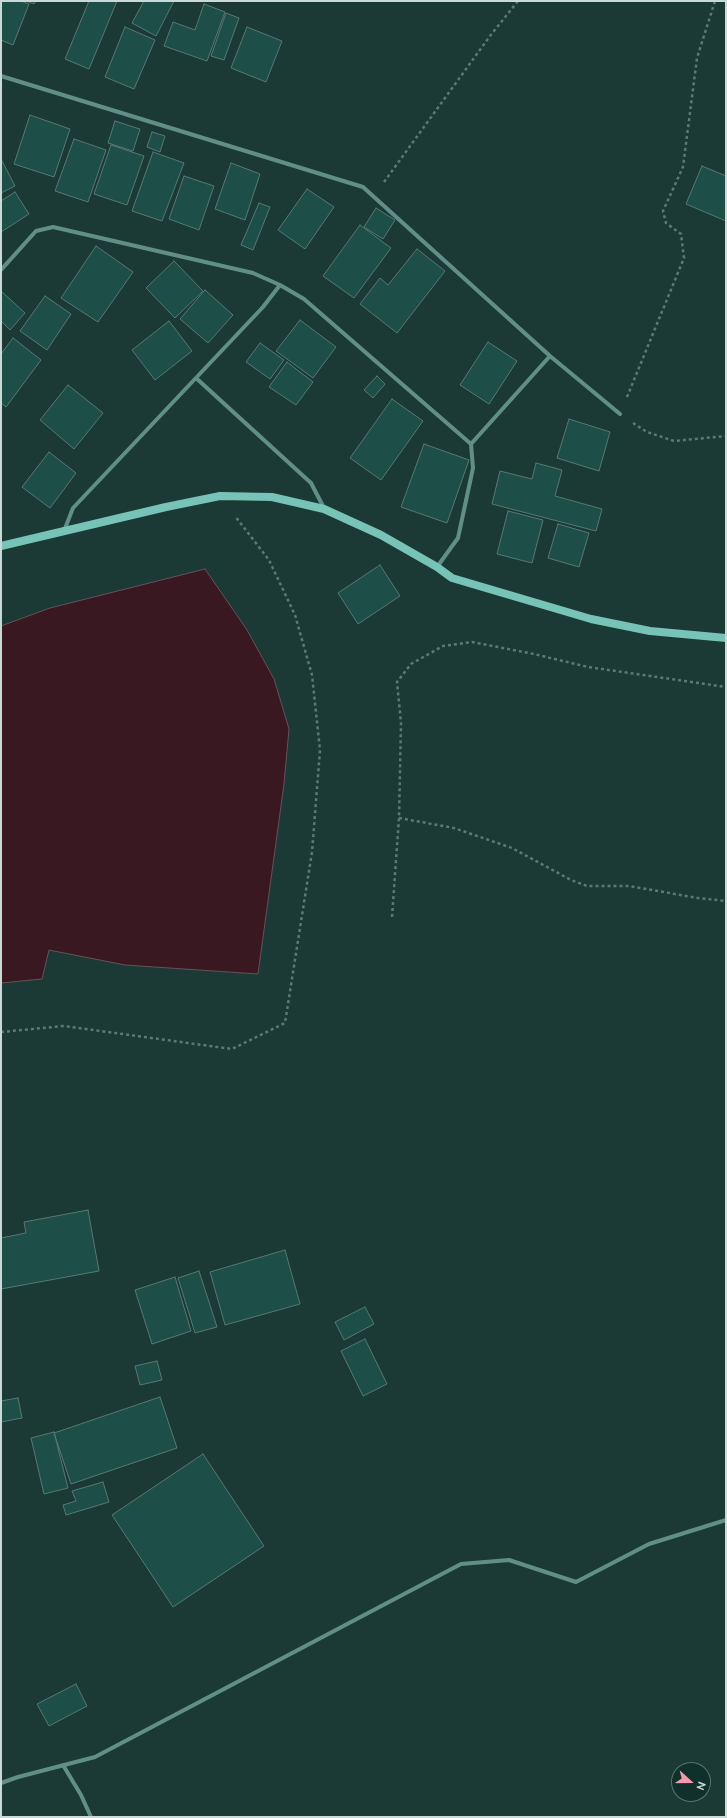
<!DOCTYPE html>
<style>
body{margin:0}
#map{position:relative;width:727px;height:1818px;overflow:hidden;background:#1b3a35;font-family:Ubuntu,sans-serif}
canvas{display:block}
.frame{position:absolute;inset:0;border:2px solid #c8d9d6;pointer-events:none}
.north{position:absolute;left:671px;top:1762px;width:40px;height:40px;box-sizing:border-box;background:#10302b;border:1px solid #5a746f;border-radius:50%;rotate:111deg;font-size:11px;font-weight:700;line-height:16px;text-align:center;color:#c8d9d6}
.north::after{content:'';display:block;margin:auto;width:14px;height:18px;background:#f29aae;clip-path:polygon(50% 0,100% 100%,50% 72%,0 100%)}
</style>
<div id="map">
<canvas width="727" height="1818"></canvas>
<div class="frame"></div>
<div class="north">N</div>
</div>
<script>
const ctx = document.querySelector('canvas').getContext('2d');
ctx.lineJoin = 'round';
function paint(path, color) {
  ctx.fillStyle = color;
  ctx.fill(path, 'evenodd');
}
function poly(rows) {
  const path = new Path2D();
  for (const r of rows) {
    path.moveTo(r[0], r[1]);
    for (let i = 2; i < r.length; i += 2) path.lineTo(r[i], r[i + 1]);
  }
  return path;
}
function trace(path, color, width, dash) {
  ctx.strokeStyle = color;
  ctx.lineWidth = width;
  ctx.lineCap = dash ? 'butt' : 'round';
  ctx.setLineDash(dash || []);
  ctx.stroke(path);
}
const water = poly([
 [205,569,247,630,274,679,289,729,284,784,258,974,125,965,49,950,42,979,1,983,1,626,50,608,205,569]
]);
paint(water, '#3a1821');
trace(water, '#655257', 1);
const building = poly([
 [1,1,21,1,29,4,13,45,1,40,1,1],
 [26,1,36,1,34,4,26,1],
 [89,1,117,1,89,69,65,59,89,1],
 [144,1,174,1,156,36,132,23,144,1],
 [204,4,225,12,207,61,164,46,173,22,195,30,204,4],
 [226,13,239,18,224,60,211,56,226,13],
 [125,27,155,40,134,89,105,77,125,27],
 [247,27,282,41,266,82,231,68,247,27],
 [30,115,70,129,54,177,14,164,30,115],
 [115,121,140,129,133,151,108,143,115,121],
 [152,132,165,136,160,152,147,147,152,132],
 [74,139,106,150,88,202,55,191,74,139],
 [111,145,144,156,127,205,94,194,111,145],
 [153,152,184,163,162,221,132,211,153,152],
 [1,159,15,186,1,193,1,159],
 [231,163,260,174,245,220,215,209,231,163],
 [702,166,726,176,726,221,686,204,702,166],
 [184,176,214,186,199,230,169,219,184,176],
 [307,189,334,207,305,249,278,230,307,189],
 [15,192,29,214,1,232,1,201,15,192],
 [259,203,270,207,253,250,241,245,259,203],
 [376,208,395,220,383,239,364,227,376,208],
 [360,225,391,248,354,298,323,276,360,225],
 [96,246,133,272,98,322,61,298,96,246],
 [417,249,445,271,397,333,360,304,380,278,388,285,417,249],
 [174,261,203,291,175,318,146,288,174,261],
 [205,290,233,315,208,343,180,319,205,290],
 [1,291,25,313,10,330,1,321,1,291],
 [45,296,71,314,47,350,20,331,45,296],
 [300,320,336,347,313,378,276,351,300,320],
 [169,321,192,351,155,380,132,350,169,321],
 [13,338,41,360,6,407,1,403,1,354,13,338],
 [488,342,517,361,489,404,460,385,488,342],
 [260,343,284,360,270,379,246,362,260,343],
 [287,362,313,382,296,405,269,387,287,362],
 [377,376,385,384,373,398,364,390,377,376],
 [68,385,103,413,74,449,40,420,68,385],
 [392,399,423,421,381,480,350,458,392,399],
 [569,419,610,432,599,471,557,458,569,419],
 [424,444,469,460,447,523,401,507,424,444],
 [49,452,76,473,50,508,22,487,49,452],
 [536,463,562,470,555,496,602,509,596,531,492,504,500,471,532,479,536,463],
 [508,511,543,520,532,563,497,554,508,511],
 [558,524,589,533,579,567,548,558,558,524],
 [380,565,400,596,358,624,338,593,380,565],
 [88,1210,99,1271,1,1289,1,1238,26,1233,24,1222,88,1210],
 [285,1250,300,1304,225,1325,210,1272,285,1250],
 [199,1271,217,1327,195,1333,178,1278,199,1271],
 [175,1277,191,1331,152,1344,135,1290,175,1277],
 [365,1307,374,1324,344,1340,335,1322,365,1307],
 [365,1339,387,1384,363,1396,341,1351,365,1339],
 [157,1361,162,1380,140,1385,135,1366,157,1361],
 [160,1397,177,1448,71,1484,54,1433,160,1397],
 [18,1398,22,1418,1,1422,1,1401,18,1398],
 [54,1432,68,1488,44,1494,31,1438,54,1432],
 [203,1454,264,1546,173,1607,112,1515,203,1454],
 [103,1482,109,1502,66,1515,63,1505,76,1501,72,1491,103,1482],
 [76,1684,87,1706,49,1726,37,1704,76,1684]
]);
paint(building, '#1d4f48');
trace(building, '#587873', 1);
trace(poly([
 [384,182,490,36,518,1],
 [627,397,684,258,681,234,666,223,663,211,683,167,697,58,715,1],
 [633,423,647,432,674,441,726,436],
 [399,818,454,828,512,848,571,880,587,886,629,886,698,898,726,901],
 [392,917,399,818,401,723,397,682,411,664,443,646,472,642,534,654,588,667,726,687],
 [1,1032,64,1026,232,1049,285,1023,312,852,320,750,312,675,295,615,269,560,235,516]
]), '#5f7874', 2.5, [3, 3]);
trace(poly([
 [1,76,363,187,550,356,620,414],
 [1,270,36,231,53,227,253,273,280,285,304,299,471,444,473,468,458,538,437,567],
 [196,378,311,483,324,508],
 [471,444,550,356],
 [64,531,73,508,263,307,280,285],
 [63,1765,81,1795,91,1817],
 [1,1783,18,1777,95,1757,461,1564,509,1560,576,1582,649,1544,726,1520]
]), '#618f88', 4);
trace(poly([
 [1,546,166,507,220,496,272,497,324,509,381,535,437,567,452,578,591,619,650,631,726,638]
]), '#77c3b7', 8);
</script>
